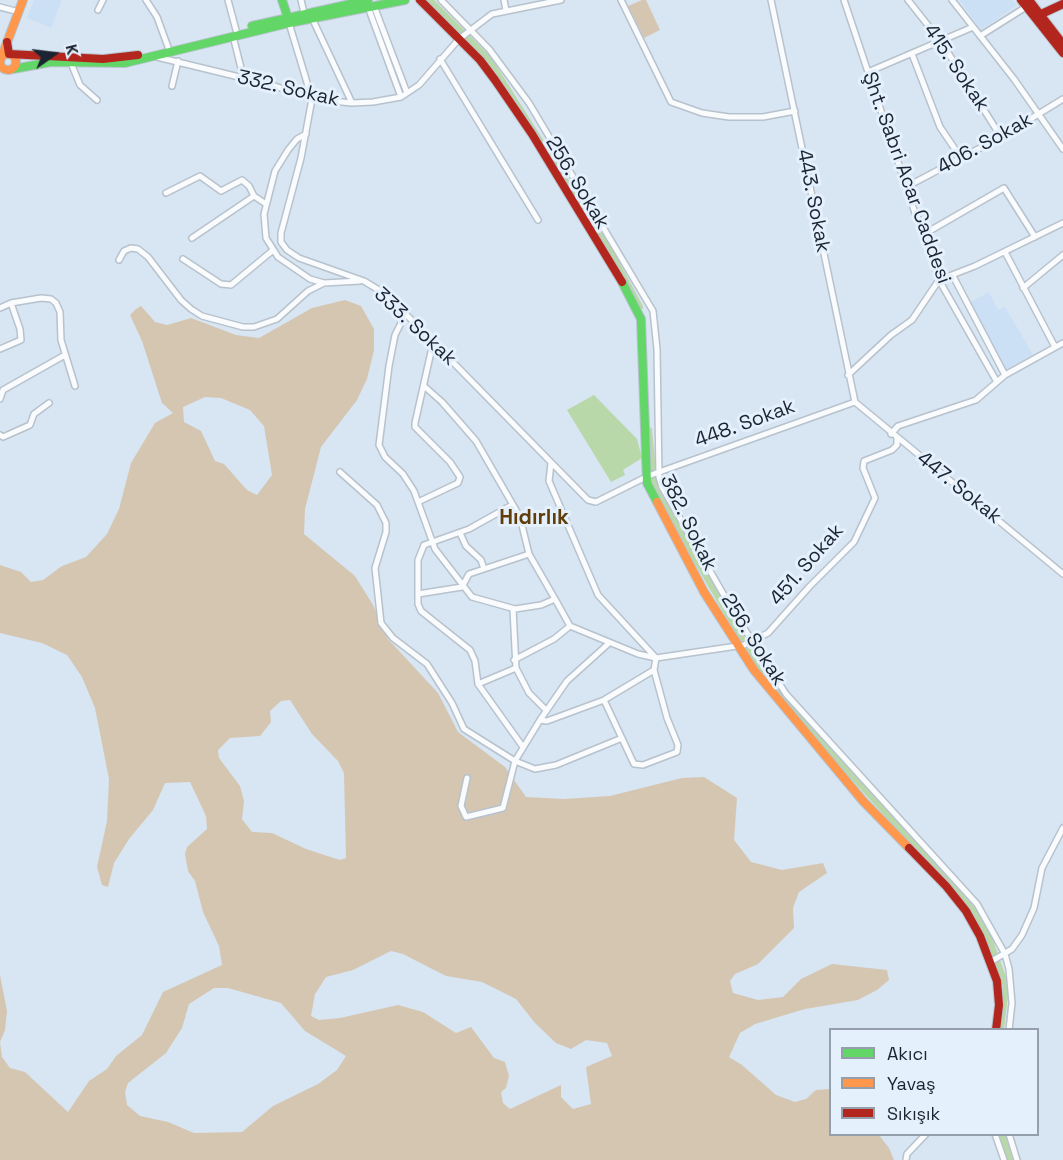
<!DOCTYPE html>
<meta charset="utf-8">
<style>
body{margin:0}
#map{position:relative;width:1063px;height:1160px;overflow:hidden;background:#d8e5f2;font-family:"Space Grotesk",sans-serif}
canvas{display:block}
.legend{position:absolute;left:829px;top:1028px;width:210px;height:108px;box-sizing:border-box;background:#e5f0fd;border:2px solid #949fab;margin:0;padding:8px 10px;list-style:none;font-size:18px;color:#1b2531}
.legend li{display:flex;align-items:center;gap:12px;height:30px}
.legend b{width:30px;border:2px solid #949fab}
.north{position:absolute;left:24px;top:24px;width:60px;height:60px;-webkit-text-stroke:4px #e5f0fd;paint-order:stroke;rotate:76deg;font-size:16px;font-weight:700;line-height:24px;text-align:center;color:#1b2531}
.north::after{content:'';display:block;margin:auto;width:21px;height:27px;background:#1b2531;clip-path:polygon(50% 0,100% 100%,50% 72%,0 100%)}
</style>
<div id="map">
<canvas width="1063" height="1160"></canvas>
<ul class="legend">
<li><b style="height:8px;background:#63d668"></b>Akıcı</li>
<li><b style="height:8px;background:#ff974d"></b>Yavaş</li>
<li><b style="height:8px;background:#b3261e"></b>Sıkışık</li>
</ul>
<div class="north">K</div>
</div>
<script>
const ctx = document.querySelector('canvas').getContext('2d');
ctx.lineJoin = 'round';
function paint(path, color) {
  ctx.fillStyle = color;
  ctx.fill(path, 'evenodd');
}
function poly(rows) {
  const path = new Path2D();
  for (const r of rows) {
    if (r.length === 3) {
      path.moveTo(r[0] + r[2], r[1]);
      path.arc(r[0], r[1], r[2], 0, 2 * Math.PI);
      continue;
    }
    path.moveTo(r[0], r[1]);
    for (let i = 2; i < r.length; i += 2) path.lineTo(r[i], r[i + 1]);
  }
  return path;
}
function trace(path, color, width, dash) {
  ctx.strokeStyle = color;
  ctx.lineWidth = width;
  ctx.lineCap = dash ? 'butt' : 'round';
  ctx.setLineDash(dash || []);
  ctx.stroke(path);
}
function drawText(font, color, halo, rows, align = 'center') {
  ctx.font = font + ' "Space Grotesk",sans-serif';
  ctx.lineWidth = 6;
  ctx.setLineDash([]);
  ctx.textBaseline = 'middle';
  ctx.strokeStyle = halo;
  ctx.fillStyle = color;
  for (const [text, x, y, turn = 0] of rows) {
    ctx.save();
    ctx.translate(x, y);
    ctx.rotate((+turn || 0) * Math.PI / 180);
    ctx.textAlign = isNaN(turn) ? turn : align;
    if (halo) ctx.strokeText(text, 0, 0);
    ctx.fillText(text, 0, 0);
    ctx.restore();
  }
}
paint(poly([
 [34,0,62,0,51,28,27,18],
 [959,0,1012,0,1017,5,981,30],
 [989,292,998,310,1005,307,1035,358,1005,375,967,304]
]), '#cbe0f5');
paint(poly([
 [642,0,646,0,660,30,644,38,628,6],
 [345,300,361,306,374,329,374,350,367,379,357,400,321,447,305,509,304,534,355,576,373,605,388,639,438,693,458,732,505,767,526,797,564,799,610,796,682,778,704,777,737,798,734,840,751,862,782,870,823,863,827,873,799,892,793,908,794,928,758,964,735,974,730,981,733,993,758,1000,783,997,801,979,832,964,887,970,889,980,877,990,858,1000,805,1009,755,1024,740,1033,729,1057,742,1065,776,1095,795,1102,806,1099,816,1090,830,1089,830,1134,879,1135,889,1148,894,1160,0,1160,0,975,7,1011,5,1030,0,1042,2,1057,10,1068,25,1072,68,1112,89,1081,107,1069,116,1056,142,1035,163,992,222,965,219,946,203,912,195,881,188,871,185,854,187,847,207,829,206,816,190,782,165,783,153,810,129,839,114,863,108,887,102,885,97,867,107,821,109,779,95,708,82,677,67,655,42,643,0,633,0,565,21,572,31,582,43,580,62,566,86,557,107,534,119,509,131,463,155,423,173,413,162,403,142,341,130,315,136,309,141,306,155,322,167,325,191,318,236,335,259,338,312,308],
 [205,397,221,398,250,410,264,426,272,475,257,495,247,490,224,464,215,461,201,431,184,422,183,407],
 [290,700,312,734,338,761,344,773,346,858,340,860,306,849,272,833,252,832,242,819,244,801,240,786,219,758,218,750,230,738,260,736,271,722,270,711,281,701],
 [391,951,403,954,446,976,482,982,516,999,535,1023,556,1043,571,1049,586,1040,607,1043,612,1056,586,1067,591,1104,573,1109,561,1097,561,1085,510,1109,503,1103,501,1092,506,1088,509,1076,505,1062,494,1058,471,1027,456,1033,423,1012,398,1005,340,1018,319,1020,311,1016,315,994,326,977,353,970],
 [214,988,228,988,281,1003,305,1031,346,1056,337,1070,318,1084,273,1106,242,1132,194,1133,168,1122,140,1116,127,1105,125,1092,128,1083,166,1053,182,1028,189,1004]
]), '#d5c6b2');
paint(poly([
 [594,395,637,439,642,458,623,470,625,475,611,482,567,410]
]), '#b9d8a9');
trace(poly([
 [374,17,400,83]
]), '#b9d8a9', 1.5);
trace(poly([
 [430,0,488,58,610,251,640,307],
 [649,430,655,489,758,666,814,733,976,913,988,935,1006,986,1001,1030],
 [1002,1134,1010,1160]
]), '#b9d8a9', 6);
const street = poly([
 [146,0,157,17,168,47],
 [228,0,236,30],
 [301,0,304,13],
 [441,0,489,49,529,103,653,311,657,349,659,477,662,487,733,611,786,694,977,904,1005,954,1009,969,1012,1003,1009,1030],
 [504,0,506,10],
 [621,0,671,102,702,113,729,117,763,117,795,111],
 [771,0,855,402],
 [844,0,915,213,926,233,939,280,997,382],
 [908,0,942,43,1001,137],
 [952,0,1014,79,1063,149],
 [374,6,407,93],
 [0,7,19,12],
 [368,7,401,97],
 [98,10,103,0],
 [312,18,352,103],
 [289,23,312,99,301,158,281,233,281,242,287,250,299,258,364,281,387,295,588,500,596,502,646,477],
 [233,36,244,80],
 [980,36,1026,7],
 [912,54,940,127,961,158],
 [157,57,272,85,312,99,352,103,373,102,401,97,419,85,459,39,492,14,561,0],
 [440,59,538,220],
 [71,63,80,85,97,100],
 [868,72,973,27],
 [172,86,178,61],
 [306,134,297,139,288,150,275,171,264,214,266,238,278,257,310,279,324,283,360,281],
 [906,187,1001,137,1063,99],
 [166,193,200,176,221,191,242,180,249,186,254,196,266,204],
 [926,233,1004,188,1035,237],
 [192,238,254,196],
 [1005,252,1055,347],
 [183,259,221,284,231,285,272,251],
 [119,260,124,251,131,248,138,249,148,257,181,300,191,309,202,316,243,327,254,327,277,319,308,291,324,283],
 [953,276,1005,375],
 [1023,288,1063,255],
 [0,308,11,303,41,298,51,299,56,303,60,312,61,340,75,386],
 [405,315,395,335,389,366,379,445,385,457,403,474,414,491,435,549,472,597,515,609,541,605,555,599,570,626,638,654,656,658,737,646],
 [0,349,21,340,20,329,11,303],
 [848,375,891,335,912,320,939,280,975,266,1063,223],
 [424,386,442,402,476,441,520,517,529,554,555,599],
 [0,399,3,390,65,355],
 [855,402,1063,574],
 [891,434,898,426,976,400,1005,375,1063,343],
 [0,435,3,437,30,425,34,414,49,403],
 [551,463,549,481,598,595,656,658,654,670,667,718,678,745,677,752,643,765,634,764,604,700],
 [340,472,377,505,386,523,386,532,375,568,381,623,393,638,427,664,452,703,464,729,515,761,535,769,556,765,622,738],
 [648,476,855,402],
 [418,502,458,483,460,477,450,462,415,427,415,423,433,343],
 [512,505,469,529,424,545,418,560,418,604,421,611,470,650,475,661,478,684,523,747],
 [460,533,466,546,481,560,484,569],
 [418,594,462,587,469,574,529,554],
 [513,609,516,668,529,693,546,710],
 [742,646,768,633,810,586,854,542,875,498,863,468,864,461,892,450,897,445,897,437],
 [514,660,554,639,570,626],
 [478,684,516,668],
 [540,720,547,721,604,700,654,670],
 [467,778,461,806,466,817,503,808,515,761,540,720,567,681,608,644],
 [992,961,1012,949,1022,935,1034,908,1042,868,1063,828],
 [995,1134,1004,1160],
 [1009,1134,1017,1160],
 [906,1160,907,1154,926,1134]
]);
const fast = poly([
 [282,0,289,21],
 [252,26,368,0],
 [13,69,51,62,125,63,289,23,405,0],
 [622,282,641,319,647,483,657,502]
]);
const slow = poly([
 [8,62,8],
 [0,61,23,0],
 [657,502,704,592,754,670,863,801,909,848]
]);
const jam = poly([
 [420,0,480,60,495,80,532,134,622,282],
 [1021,0,1063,53],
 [1029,0,1063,44],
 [1037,16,1063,4],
 [7,42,9,54,103,59,138,55],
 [909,848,946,886,966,911,980,936,997,981,999,1005,996,1030]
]);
trace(street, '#b7c2cd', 8);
trace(fast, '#b7c2cd', 10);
trace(slow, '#b7c2cd', 10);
trace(jam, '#b7c2cd', 10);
trace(street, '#f9fbfd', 5);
trace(fast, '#63d668', 8);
trace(slow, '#ff974d', 8);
trace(jam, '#b3261e', 8);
drawText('20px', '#1b2531', '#e5f0fd', [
 ["415. Sokak",956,68,56],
 ["332. Sokak",288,89,13],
 ["406. Sokak",985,144,-29],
 ["Şht. Sabri Acar Caddesi",906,178,70],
 ["256. Sokak",577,183,59],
 ["443. Sokak",813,201,79],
 ["333. Sokak",415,327,43],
 ["448. Sokak",745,424,-20],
 ["447. Sokak",959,488,39],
 ["382. Sokak",688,523,64],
 ["451. Sokak",807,565,-49],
 ["256. Sokak",753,640,58]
]);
drawText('bold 21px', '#613e09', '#e5f0fd', [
 ["Hıdırlık",534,518]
]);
</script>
